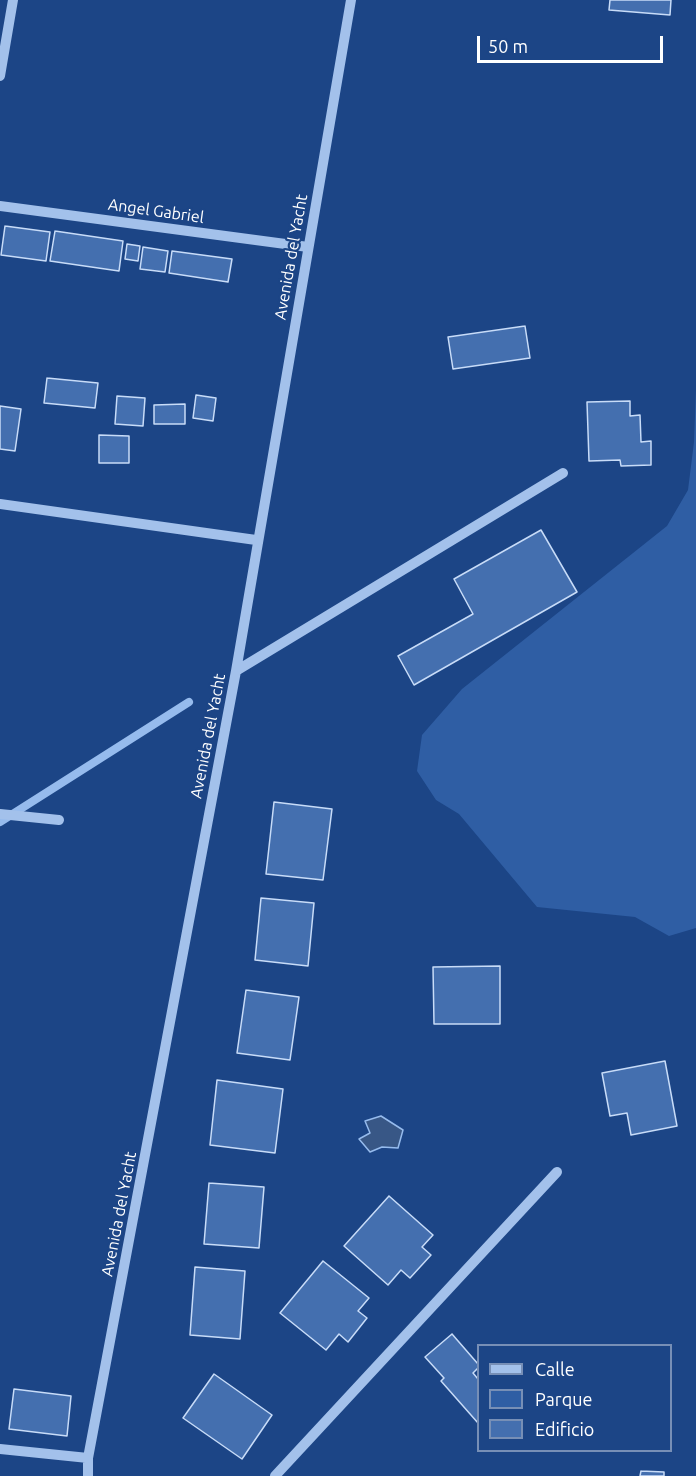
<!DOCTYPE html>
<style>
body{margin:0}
#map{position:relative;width:696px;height:1476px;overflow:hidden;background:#1c4586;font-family:Ubuntu,sans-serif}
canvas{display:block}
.legend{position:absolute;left:477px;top:1344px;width:195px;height:108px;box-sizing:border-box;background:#1c4586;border:2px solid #778fb6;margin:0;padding:8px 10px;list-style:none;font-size:18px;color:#fff}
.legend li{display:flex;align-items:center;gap:12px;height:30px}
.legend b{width:30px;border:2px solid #778fb6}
.scale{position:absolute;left:477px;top:36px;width:186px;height:27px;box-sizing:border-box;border:3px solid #fff;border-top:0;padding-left:8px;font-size:18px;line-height:21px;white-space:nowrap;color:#fff;-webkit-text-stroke:4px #1c4586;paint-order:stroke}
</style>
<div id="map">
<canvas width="696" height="1476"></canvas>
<ul class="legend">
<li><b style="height:8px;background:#a3c1eb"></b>Calle</li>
<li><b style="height:16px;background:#2f5ea4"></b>Parque</li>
<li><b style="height:16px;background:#446faf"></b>Edificio</li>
</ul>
<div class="scale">50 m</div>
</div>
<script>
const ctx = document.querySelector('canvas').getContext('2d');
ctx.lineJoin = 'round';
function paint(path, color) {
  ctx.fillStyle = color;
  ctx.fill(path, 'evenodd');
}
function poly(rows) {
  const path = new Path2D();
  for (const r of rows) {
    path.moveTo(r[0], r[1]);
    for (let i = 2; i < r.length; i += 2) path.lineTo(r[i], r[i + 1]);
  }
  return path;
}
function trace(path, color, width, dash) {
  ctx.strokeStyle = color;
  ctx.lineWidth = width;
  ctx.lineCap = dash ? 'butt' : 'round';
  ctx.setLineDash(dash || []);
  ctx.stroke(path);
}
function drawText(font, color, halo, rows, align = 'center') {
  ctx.font = font + ' Ubuntu,sans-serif';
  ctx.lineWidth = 4.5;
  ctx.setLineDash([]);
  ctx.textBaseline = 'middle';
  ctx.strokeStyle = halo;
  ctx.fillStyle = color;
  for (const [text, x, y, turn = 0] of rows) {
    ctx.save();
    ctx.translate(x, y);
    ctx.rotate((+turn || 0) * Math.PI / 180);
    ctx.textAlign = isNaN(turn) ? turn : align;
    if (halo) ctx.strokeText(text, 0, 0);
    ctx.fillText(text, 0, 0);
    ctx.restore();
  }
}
paint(poly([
 [696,390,696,928,669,936,635,917,537,907,459,814,436,800,417,771,422,735,462,689,667,526,688,490,694,442]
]), '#2f5ea4');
const water = poly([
 [381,1116,403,1130,398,1148,382,1147,370,1152,359,1139,370,1133,365,1121,381,1116]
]);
paint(water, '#385786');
trace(water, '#96bbed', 1.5);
trace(poly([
 [0,822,189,702]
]), '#96bbed', 8);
const building = poly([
 [610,0,671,0,670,15,609,10,610,0],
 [5,226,50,232,46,261,1,255,5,226],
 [55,231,123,241,119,271,50,261,55,231],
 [127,244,140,246,138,261,125,259,127,244],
 [143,247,168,251,165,272,140,269,143,247],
 [172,251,232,259,228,282,169,273,172,251],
 [525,326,530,358,453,369,448,337,525,326],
 [47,378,98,383,95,408,44,403,47,378],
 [196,395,216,398,213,421,193,418,196,395],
 [117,396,145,398,143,426,115,424,117,396],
 [630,401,630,416,640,415,641,442,651,441,651,465,621,466,620,460,589,461,587,402,630,401],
 [185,404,185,424,154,424,154,405,185,404],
 [0,406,21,409,15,451,0,449,0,406],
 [99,435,129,436,129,463,99,463,99,435],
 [541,530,577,592,414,685,398,656,473,614,454,579,541,530],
 [274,802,332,809,323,880,266,874,274,802],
 [261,898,314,903,308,966,255,960,261,898],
 [500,966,500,1024,434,1024,433,967,500,966],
 [246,990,299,997,290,1060,237,1053,246,990],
 [665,1061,677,1126,631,1135,627,1113,610,1116,602,1073,665,1061],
 [217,1080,283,1089,275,1153,210,1145,217,1080],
 [209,1183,264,1187,259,1248,204,1244,209,1183],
 [389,1196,433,1235,422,1247,431,1255,410,1278,401,1270,388,1285,344,1246,389,1196],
 [323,1261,369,1298,358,1311,367,1318,348,1342,339,1334,326,1350,280,1313,323,1261],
 [195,1267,245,1271,240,1339,190,1335,195,1267],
 [452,1334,478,1364,478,1368,473,1373,478,1379,478,1423,441,1381,444,1378,425,1357,452,1334],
 [214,1374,272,1415,242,1459,183,1418,214,1374],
 [14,1389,71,1396,67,1436,9,1429,14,1389],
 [641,1471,664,1472,664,1476,640,1476,641,1471]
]);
paint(building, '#446faf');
trace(building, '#c8dcf8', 1.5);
trace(poly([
 [0,76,13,0],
 [0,206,308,247],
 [0,504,256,540],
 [236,671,563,473],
 [0,814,59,820],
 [0,1449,88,1458],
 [88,1476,88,1458,236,671,351,0],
 [275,1476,557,1172]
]), '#a3c1eb', 10);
drawText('16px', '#fff', '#1c4586', [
 ["Angel Gabriel",156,211,8],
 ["Avenida del Yacht",291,257,-80],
 ["Avenida del Yacht",208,736,-79],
 ["Avenida del Yacht",119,1214,-79]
]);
</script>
